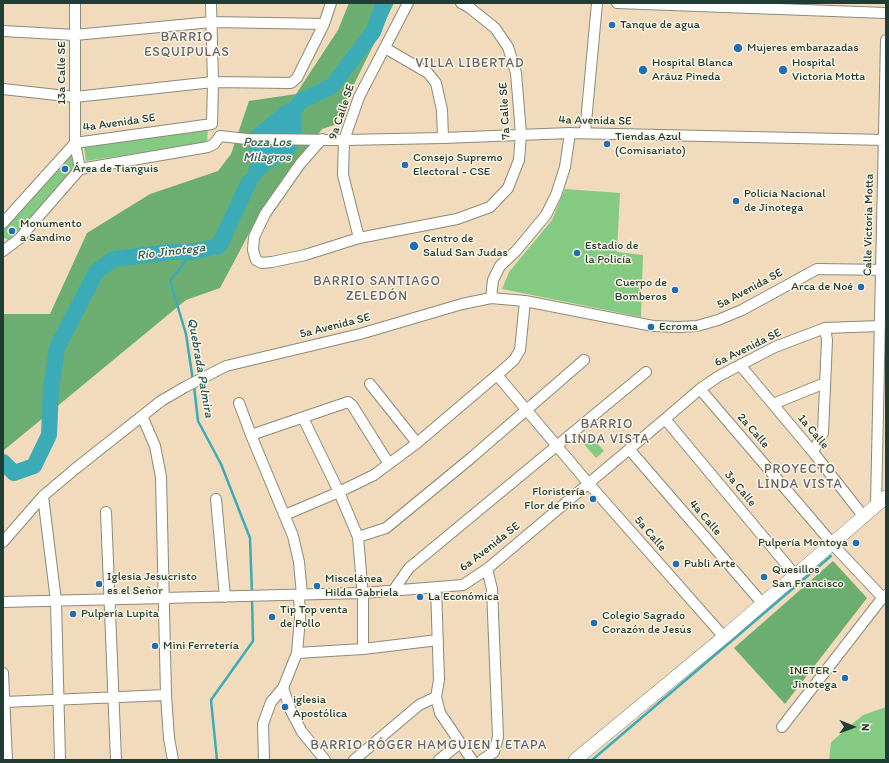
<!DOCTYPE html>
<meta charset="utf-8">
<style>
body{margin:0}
#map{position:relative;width:889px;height:763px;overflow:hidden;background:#f2dbbc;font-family:Itim,sans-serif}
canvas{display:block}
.frame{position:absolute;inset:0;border:4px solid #1f3d34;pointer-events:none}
.north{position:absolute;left:833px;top:707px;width:40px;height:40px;-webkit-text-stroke:3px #fcf5e5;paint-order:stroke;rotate:91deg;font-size:11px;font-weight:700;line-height:16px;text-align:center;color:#1f3d34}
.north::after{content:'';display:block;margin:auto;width:14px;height:18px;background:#1f3d34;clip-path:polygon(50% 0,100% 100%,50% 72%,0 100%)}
</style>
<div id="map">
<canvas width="889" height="763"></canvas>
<div class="frame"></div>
<div class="north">N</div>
</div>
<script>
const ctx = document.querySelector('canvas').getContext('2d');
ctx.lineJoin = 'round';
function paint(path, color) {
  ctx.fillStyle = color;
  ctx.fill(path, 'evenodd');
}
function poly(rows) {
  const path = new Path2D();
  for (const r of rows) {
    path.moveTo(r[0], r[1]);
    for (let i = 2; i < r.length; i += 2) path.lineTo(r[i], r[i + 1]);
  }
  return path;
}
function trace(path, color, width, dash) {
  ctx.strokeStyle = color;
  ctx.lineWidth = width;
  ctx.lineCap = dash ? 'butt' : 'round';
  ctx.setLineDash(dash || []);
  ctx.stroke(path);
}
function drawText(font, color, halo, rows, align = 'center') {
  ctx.font = font + ' Itim,sans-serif';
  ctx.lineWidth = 3;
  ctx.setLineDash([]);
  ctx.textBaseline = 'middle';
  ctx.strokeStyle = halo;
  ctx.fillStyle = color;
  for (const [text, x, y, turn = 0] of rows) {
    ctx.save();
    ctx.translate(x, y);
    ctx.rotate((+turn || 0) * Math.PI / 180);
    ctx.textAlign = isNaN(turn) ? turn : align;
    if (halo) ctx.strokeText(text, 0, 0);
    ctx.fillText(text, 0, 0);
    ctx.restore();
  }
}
paint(poly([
 [208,128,207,143,86,161,84,147],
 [72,152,75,168,37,213,10,241,3,237,3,231],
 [565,189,620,193,617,252,643,255,641,317,502,289,509,272,552,220],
 [590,435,604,451,596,458,582,442],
 [886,707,886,760,829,760,831,742,863,715]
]), '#85ca83');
paint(poly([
 [349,3,394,3,334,125,322,129,253,226,220,288,186,300,3,451,3,314,50,314,87,233,150,194,218,171,231,154,249,101,296,94,338,30],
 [833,561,867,598,785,704,734,648]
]), '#6cae71');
paint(poly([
 [301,101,301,134,297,149,286,160,270,168,240,201,249,168,250,133,283,105]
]), '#3babb7');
trace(poly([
 [193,252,170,281,186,334,193,381],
 [194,386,198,421,221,464,250,538,252,593],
 [217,760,211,700,253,641,252,598],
 [592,760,831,556]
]), '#3babb7', 2.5);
trace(poly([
 [288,118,301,101,332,86,373,32,384,3],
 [3,462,14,473,34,466,49,435,51,389,57,348,96,272,114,259,169,252,193,252,219,246,249,182]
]), '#3babb7', 16);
const minor = poly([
 [75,3,75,143,80,169],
 [211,3,213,82,212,124],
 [617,3,886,13],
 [3,31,75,35,212,22,324,24],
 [385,48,428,73,436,83,442,110,443,138],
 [3,89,75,97,213,82,291,83,297,78,324,24,331,3],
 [585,133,597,3],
 [220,136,247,139,344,140,443,138,570,133,886,140],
 [322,139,300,164,265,214,254,237,253,250,256,260,262,263,272,262,305,255,359,238,457,219,490,207,508,188,519,160,521,134,516,73,508,47,495,28,470,8,461,3],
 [3,223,75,143,212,124],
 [359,238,343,175,344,140,359,97,408,3],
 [3,251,19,239,80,169,208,147,214,144,220,136],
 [491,298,493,280,500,266,516,251,546,215,556,195,565,167,570,133],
 [740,365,813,452,864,517],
 [497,375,589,484,724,637],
 [370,384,417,443],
 [700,389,837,549,883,598],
 [239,403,251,435,293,536,299,562,302,595],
 [773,404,825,383],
 [142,416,155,446,161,477,166,695,169,738,173,760],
 [303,418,339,492,358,537,363,597,363,649],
 [665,419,796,576],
 [251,435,348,402,352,405,389,464],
 [629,449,763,604],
 [813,452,823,433,827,340,825,328],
 [43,496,56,601,60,760],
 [216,499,225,597],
 [876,505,886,40],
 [106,512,116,760],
 [285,515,339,492,374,475,417,443,497,375,514,360,520,350,525,301],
 [358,537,386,528,471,458,584,360],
 [3,542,43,496,75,469,161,401,185,387,226,366,360,334,462,304,491,298,525,301,653,326,679,327,697,326,718,320,742,310,817,269,886,270],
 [436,587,439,680,436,697,440,713,472,760],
 [393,591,409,568,646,372],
 [3,602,363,593,463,585,487,569,665,419,700,389,719,376,775,347,825,328,880,326],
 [297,653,363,649,438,640],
 [3,673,7,760],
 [283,688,291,711,302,732,325,760],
 [5,702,166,695],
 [782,727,880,601,886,595],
 [264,760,263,724,271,702,283,688,297,653,300,618,299,595],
 [354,760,419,705,436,697],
 [439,760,460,743],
 [482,760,494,752,498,737,492,589,487,569]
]);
const major = poly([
 [575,760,724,637,886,497]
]);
trace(minor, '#888c78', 12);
trace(major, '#888c78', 14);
trace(minor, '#fff', 10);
trace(major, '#fff', 13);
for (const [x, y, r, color] of [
 [612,25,4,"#1f6fb2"],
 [738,48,5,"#1f6fb2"],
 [643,70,5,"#1f6fb2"],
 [783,70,5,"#1f6fb2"],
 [607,144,4,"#1f6fb2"],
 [405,165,4,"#1f6fb2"],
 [65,169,4,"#1f6fb2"],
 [736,201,4,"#1f6fb2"],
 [12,231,4,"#1f6fb2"],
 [414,246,5,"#1f6fb2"],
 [577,253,4,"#1f6fb2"],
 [861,287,4,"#1f6fb2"],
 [675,290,4,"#1f6fb2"],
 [651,327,4,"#1f6fb2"],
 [593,499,4,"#1f6fb2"],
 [856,543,4,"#1f6fb2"],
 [676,564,4,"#1f6fb2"],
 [764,577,4,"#1f6fb2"],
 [99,584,4,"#1f6fb2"],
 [317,586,4,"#1f6fb2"],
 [420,597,4,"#1f6fb2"],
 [73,614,4,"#1f6fb2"],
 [272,617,4,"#1f6fb2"],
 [594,623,4,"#1f6fb2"],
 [155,646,4,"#1f6fb2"],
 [845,678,4,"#1f6fb2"],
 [285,707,4,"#1f6fb2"]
]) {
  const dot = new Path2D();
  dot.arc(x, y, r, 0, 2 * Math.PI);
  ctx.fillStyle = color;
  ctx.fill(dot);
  trace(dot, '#fcf5e5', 1.5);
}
drawText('12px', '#1f3d34', '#fcf5e5', [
 ["Tanque de agua",620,25],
 ["Mujeres embarazadas",747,48],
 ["Hospital Blanca",652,63],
 ["Aráuz Pineda",652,77],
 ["Hospital",792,63],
 ["Victoria Motta",792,77],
 ["Tiendas Azul",615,137],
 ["(Comisariato)",615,151],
 ["Consejo Supremo",413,158],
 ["Electoral - CSE",413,172],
 ["Área de Tianguis",73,169],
 ["Policía Nacional",744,194],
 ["de Jinotega",744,208],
 ["Monumento",20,224],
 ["a Sandino",20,238],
 ["Centro de",423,239],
 ["Salud San Judas",423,253],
 ["Estadio de",585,246],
 ["la Policía",585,260],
 ["Cuerpo de",667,283,"right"],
 ["Bomberos",667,297,"right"],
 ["Arca de Noé",853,287,"right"],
 ["Ecroma",659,327],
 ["Floristería",585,492,"right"],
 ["Flor de Pino",585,506,"right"],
 ["Pulpería Montoya",848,543,"right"],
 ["Publi Arte",684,564],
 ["Quesillos",772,570],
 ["San Francisco",772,584],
 ["Iglesia Jesucristo",107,577],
 ["es el Señor",107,591],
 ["Miscelánea",325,579],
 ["Hilda Gabriela",325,593],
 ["La Económica",428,597],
 ["Tip Top venta",280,610],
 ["de Pollo",280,624],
 ["Pulpería Lupita",81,614],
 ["Colegio Sagrado",602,616],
 ["Corazón de Jesús",602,630],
 ["Mini Ferretería",163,646],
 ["INETER -",837,671,"right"],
 ["Jinotega",837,685,"right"],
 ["iglesia",293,700],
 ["Apostólica",293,714]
], 'left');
drawText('12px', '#1f3d34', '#fcf5e5', [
 ["13a Calle SE",62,73,-90],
 ["7a Calle SE",505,111,-93],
 ["9a Calle SE",342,112,-71],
 ["4a Avenida SE",595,121,1],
 ["4a Avenida SE",119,123,-8],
 ["Calle Victoria Motta",869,225,-89],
 ["5a Avenida SE",750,289,-28],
 ["5a Avenida SE",335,326,-14],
 ["6a Avenida SE",748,348,-26],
 ["2a Calle",753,431,49],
 ["1a Calle",813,432,50],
 ["3a Calle",740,489,50],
 ["4a Calle",705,518,49],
 ["5a Calle",650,534,49],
 ["6a Avenida SE",490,547,-38]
]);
ctx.letterSpacing = '1px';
drawText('13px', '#5e636f', '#fcf5e5', [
 ["BARRIO",187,38],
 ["ESQUIPULAS",187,53],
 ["VILLA LIBERTAD",470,64],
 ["BARRIO SANTIAGO",377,282],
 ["ZELEDÓN",377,297],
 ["BARRIO",607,425],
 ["LINDA VISTA",607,440],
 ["PROYECTO",800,470],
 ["LINDA VISTA",800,485],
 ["BARRIO RÓGER HAMGUIEN I ETAPA",429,746]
]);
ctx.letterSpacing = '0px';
drawText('italic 13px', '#275e5b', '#fcf5e5', [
 ["Poza Los",267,143],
 ["Milagros",267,158],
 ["Río Jinotega",171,252,-7],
 ["Quebrada Palmira",200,368,80]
]);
</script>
